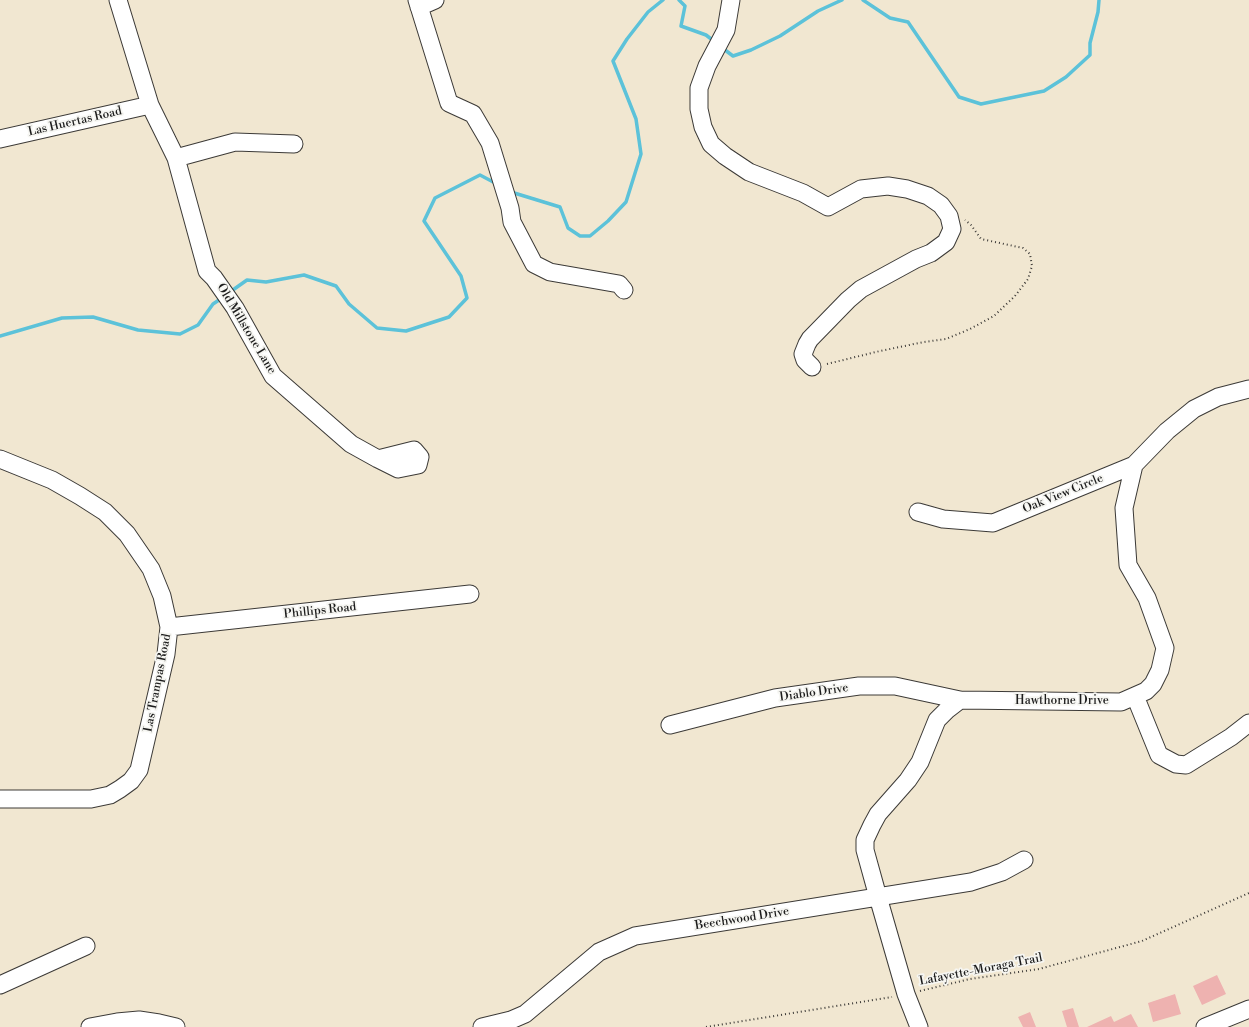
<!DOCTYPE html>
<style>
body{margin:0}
canvas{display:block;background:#f1e7d1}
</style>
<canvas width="1249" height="1027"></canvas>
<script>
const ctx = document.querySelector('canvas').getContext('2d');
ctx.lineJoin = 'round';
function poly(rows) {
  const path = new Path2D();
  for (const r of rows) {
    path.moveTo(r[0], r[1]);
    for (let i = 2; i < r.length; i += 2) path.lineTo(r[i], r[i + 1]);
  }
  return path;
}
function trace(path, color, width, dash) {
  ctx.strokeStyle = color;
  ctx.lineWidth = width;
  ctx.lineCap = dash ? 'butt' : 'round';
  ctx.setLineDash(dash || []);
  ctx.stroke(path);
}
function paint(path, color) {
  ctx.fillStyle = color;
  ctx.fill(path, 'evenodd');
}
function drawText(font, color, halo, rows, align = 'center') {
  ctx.font = font + ' "Libre Bodoni",serif';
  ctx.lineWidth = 3.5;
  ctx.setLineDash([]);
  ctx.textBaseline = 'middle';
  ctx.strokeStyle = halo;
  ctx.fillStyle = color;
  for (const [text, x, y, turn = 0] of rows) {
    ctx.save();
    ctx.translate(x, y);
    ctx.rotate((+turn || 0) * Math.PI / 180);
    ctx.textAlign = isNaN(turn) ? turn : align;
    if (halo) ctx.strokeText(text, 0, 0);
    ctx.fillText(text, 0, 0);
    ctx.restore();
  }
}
trace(poly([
 [679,0,685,6,681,26,706,35,715,42],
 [863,0,890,18,908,22,959,97,981,104,1044,91,1066,77,1090,55,1090,43,1098,12,1099,0],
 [721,47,733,56,751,50,780,36,818,11,842,0],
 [511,192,560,207,568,228,580,236,590,236,608,221,626,202,641,154,636,119,613,61,627,39,648,12,663,0],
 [230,292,247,280,266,282,304,275,336,286,349,304,377,328,406,331,449,317,467,298,461,276,424,221,435,198,480,175,497,184],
 [0,336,62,318,93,317,138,330,180,334,198,325,213,304,222,298]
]), '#5cc2d9', 3.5);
paint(poly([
 [1217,975,1226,994,1202,1005,1193,986],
 [1175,994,1181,1014,1153,1022,1148,1003],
 [1073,1008,1079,1027,1067,1027,1062,1011],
 [1030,1012,1036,1027,1023,1027,1018,1017],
 [1131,1014,1138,1027,1087,1027,1111,1016,1114,1022]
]), '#eeb2b0');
const minor = poly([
 [118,0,150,105,176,158,207,271,214,278,235,308,273,376,351,444,378,459,398,469,418,465,420,457,414,450,378,459],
 [417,0,449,103,473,114,490,143,510,208,512,222,534,264,550,272,619,284,624,290],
 [731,0,726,30,707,66,699,88,699,109,703,127,711,144,725,156,749,172,803,193,828,207,861,189,888,186,907,189,928,196,941,205,949,216,952,229,946,242,931,253,916,259,861,289,848,300,810,339,807,344,803,354,805,360,812,367],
 [419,7,435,0],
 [0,139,150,105],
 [176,158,235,142,294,144],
 [0,459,52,480,80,496,105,512,127,534,151,569,162,596,169,627,166,654,139,770,131,781,120,789,110,795,91,799,0,799],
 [918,512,943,519,993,523,1134,465],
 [169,627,470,594],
 [1135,696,1159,755,1176,764,1186,765,1231,737,1249,723],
 [670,725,775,698,859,686,895,686,960,700,1121,702,1146,691,1153,684,1160,670,1165,648,1147,598,1128,565,1124,508,1134,465,1167,431,1194,409,1218,397,1249,389],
 [0,985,86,946],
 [90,1027,117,1022,139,1020,159,1023,176,1027],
 [482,1027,511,1020,525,1014,599,952,635,936,971,882,1002,872,1024,860],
 [919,1027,906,994,878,897,865,850,865,840,872,825,878,814,908,780,920,762,937,720,947,710,960,700],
 [1205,1027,1249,1009]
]);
trace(minor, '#3c3a37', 19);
trace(poly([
 [827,364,880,351,924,342,946,339,970,329,994,316,1015,296,1028,279,1032,266,1030,254,1023,248,981,239,971,225,965,220],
 [920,991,970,979,1039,969,1142,941,1249,893],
 [706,1027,892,997]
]), '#3c3a37', 2, [1, 3]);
trace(minor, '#fff', 17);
drawText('12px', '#1c1c1c', '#f6f6f2', [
 ["Las Huertas Road",75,122,-13],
 ["Old Millstone Lane",246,329,59],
 ["Oak View Circle",1063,494,-22],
 ["Phillips Road",320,611,-6],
 ["Las Trampas Road",158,683,-79],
 ["Diablo Drive",814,693,-8],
 ["Hawthorne Drive",1062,701],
 ["Beechwood Drive",742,919,-9],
 ["Lafayette-Moraga Trail",981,970,-11]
]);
</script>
